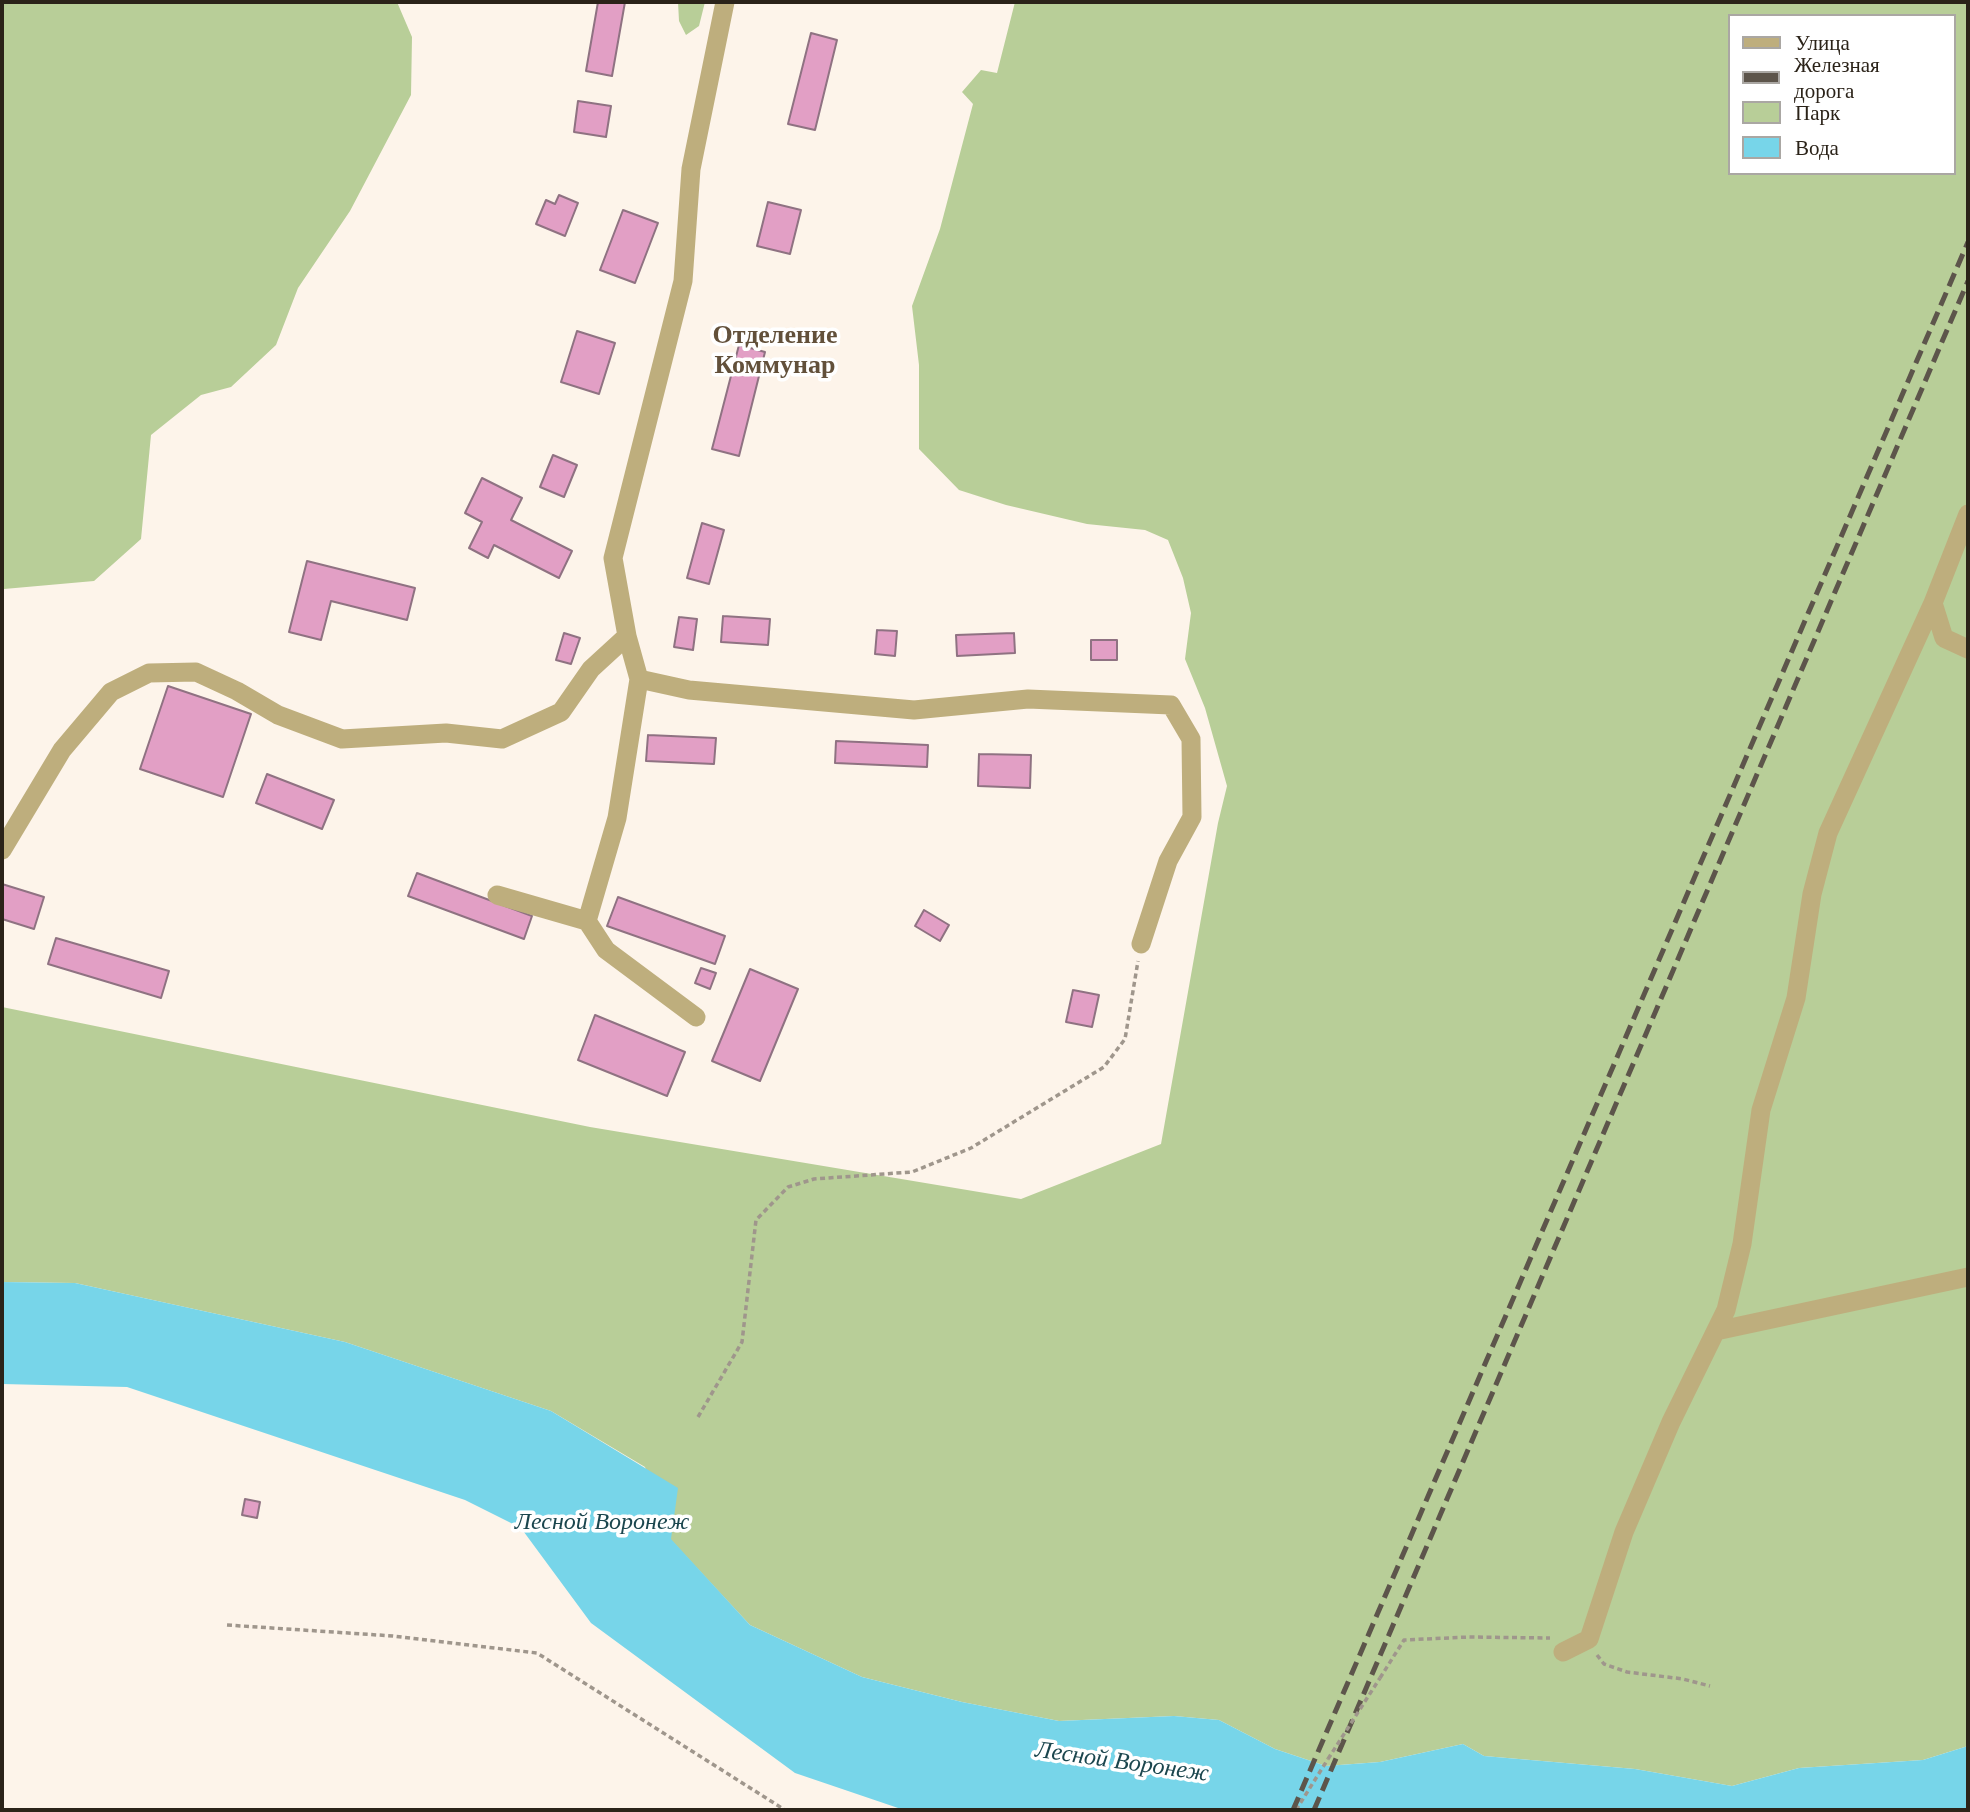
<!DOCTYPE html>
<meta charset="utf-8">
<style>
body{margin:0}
#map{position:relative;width:1970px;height:1812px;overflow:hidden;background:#fdf4ea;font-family:"Libre Baskerville",serif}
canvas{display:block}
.frame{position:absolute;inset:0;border:4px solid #2b2319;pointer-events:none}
.legend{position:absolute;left:1728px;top:14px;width:228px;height:161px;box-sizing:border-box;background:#fff;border:2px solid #aaa7a3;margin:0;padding:9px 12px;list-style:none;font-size:21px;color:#2b2319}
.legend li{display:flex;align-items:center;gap:14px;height:35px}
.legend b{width:35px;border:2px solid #aaa7a3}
</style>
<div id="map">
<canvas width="1970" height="1812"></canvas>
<div class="frame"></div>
<ul class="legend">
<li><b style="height:9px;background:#beae7d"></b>Улица</li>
<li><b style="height:9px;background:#5d554b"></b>Железная дорога</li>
<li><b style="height:19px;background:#b8ce98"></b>Парк</li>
<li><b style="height:19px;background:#77d5e9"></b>Вода</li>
</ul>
</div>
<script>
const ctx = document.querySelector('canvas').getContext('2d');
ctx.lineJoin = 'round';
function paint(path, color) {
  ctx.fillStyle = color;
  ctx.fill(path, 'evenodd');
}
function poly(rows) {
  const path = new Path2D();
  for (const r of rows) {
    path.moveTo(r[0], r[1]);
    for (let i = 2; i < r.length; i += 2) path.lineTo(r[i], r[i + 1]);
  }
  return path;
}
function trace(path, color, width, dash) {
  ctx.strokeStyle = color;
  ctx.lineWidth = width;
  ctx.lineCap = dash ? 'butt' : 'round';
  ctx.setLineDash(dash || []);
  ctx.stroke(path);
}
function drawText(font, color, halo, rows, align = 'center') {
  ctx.font = font + ' "Libre Baskerville",serif';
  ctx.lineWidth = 7;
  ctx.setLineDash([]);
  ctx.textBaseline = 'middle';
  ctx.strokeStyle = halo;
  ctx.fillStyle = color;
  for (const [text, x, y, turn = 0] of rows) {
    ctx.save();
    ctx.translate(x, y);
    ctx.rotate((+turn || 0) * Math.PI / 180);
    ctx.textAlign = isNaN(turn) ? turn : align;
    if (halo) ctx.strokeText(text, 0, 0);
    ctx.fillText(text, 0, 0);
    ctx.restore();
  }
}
paint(poly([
 [2,2,397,2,412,37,411,95,350,211,298,288,276,345,231,387,201,395,151,435,141,539,94,581,4,589,2,599],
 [678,2,705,2,699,26,686,35,679,21],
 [1015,2,1968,2,1968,1746,1923,1760,1799,1768,1732,1786,1635,1769,1484,1756,1463,1744,1380,1762,1326,1766,1275,1749,1219,1720,1174,1716,1059,1721,962,1702,862,1677,750,1625,670,1539,645,1467,551,1411,345,1342,75,1283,2,1282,2,1007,590,1127,1021,1199,1161,1144,1218,823,1227,786,1205,708,1185,659,1191,613,1183,578,1168,540,1145,530,1087,524,1006,505,959,490,919,449,919,365,912,306,940,229,973,104,962,92,981,70,997,73],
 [1730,16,1954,16,1954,173,1730,173]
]), '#b8ce98');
paint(poly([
 [2,1282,75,1283,345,1342,551,1411,678,1488,671,1539,750,1625,862,1677,962,1702,1059,1721,1174,1716,1219,1720,1275,1749,1326,1766,1380,1762,1463,1744,1484,1756,1635,1769,1732,1786,1799,1768,1923,1760,1968,1746,1968,1810,904,1810,795,1773,591,1623,521,1528,465,1500,127,1387,2,1384]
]), '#77d5e9');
const building = poly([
 [598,2,625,2,612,76,586,71,598,2],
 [811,33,837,40,815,130,788,124,811,33],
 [578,101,611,106,606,137,574,132,578,101],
 [559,195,578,203,565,236,536,224,546,200,555,204,559,195],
 [768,202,801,210,790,254,757,246,768,202],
 [623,210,658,223,635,283,600,270,623,210],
 [577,331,615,343,599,394,561,382,577,331],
 [739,345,765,352,739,456,712,449,739,345],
 [553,455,577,465,564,497,540,487,553,455],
 [482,478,522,498,511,520,572,551,559,578,494,545,488,558,469,548,482,522,465,513,482,478],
 [702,523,724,530,709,584,687,578,702,523],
 [307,561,415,588,407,620,331,601,321,640,289,632,307,561],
 [723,616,770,619,768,645,721,642,723,616],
 [679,617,697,619,693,650,674,647,679,617],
 [877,630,897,631,895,656,875,654,877,630],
 [564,633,580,638,571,664,556,660,564,633],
 [1014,633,1015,653,957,656,956,635,1014,633],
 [1091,640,1117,640,1117,660,1091,660,1091,640],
 [168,686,251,714,223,797,140,769,168,686],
 [648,735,716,738,714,764,646,761,648,735],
 [836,741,928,745,927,767,835,763,836,741],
 [979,754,1031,755,1030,788,978,786,979,754],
 [267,774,334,800,322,829,256,803,267,774],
 [417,873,532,916,524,939,408,896,417,873],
 [2,884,44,897,34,929,2,919,2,884],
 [618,897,725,936,715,964,607,926,618,897],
 [924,910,949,925,940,941,915,926,924,910],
 [56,938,169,971,161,998,48,964,56,938],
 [701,968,716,973,710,989,695,983,701,968],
 [750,969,798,989,760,1081,712,1061,750,969],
 [1073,990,1099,995,1092,1027,1066,1022,1073,990],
 [595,1015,685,1052,667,1096,578,1060,595,1015],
 [245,1499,260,1502,257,1518,242,1515,245,1499]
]);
paint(building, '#e29fc5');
trace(building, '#8f7282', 2);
trace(poly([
 [698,1417,742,1342,756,1220,788,1187,814,1179,912,1172,971,1148,1104,1067,1125,1039,1138,961],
 [227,1625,393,1636,537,1653,785,1810],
 [1597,1655,1604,1664,1627,1672,1683,1679,1710,1686],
 [1380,1678,1404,1640,1469,1637,1550,1638],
 [1296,1810,1328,1759]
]), '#9f968c', 3.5, [5, 3.5]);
trace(poly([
 [725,2,691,169,683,281,613,558,627,636,639,679,689,690,914,710,1028,699,1171,705,1191,739,1192,817,1168,861,1141,944],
 [1968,514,1933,603,1944,638,1968,649],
 [2,850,62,750,111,692,149,673,196,672,237,691,278,715,342,739,446,733,502,739,561,712,591,669,627,636],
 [497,895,587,921,617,818,639,679],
 [587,921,606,950,696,1017],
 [1716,1331,1968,1277],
 [1563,1652,1589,1639,1624,1532,1671,1422,1726,1310,1742,1244,1761,1110,1796,998,1812,894,1828,833,1933,603]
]), '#beae7d', 19);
trace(poly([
 [1293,1810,1968,242],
 [1314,1810,1968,281]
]), '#5d554b', 5, [14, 7]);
trace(poly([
 [1328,1759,1380,1678]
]), '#9f968c', 3.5, [5, 3.5]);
drawText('italic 24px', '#1b464e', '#fff', [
 ["Лесной Воронеж",602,1522],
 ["Лесной Воронеж",1122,1762,8]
]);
drawText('bold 26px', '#62503a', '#fff', [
 ["Отделение",775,336],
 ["Коммунар",775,366]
]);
</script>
